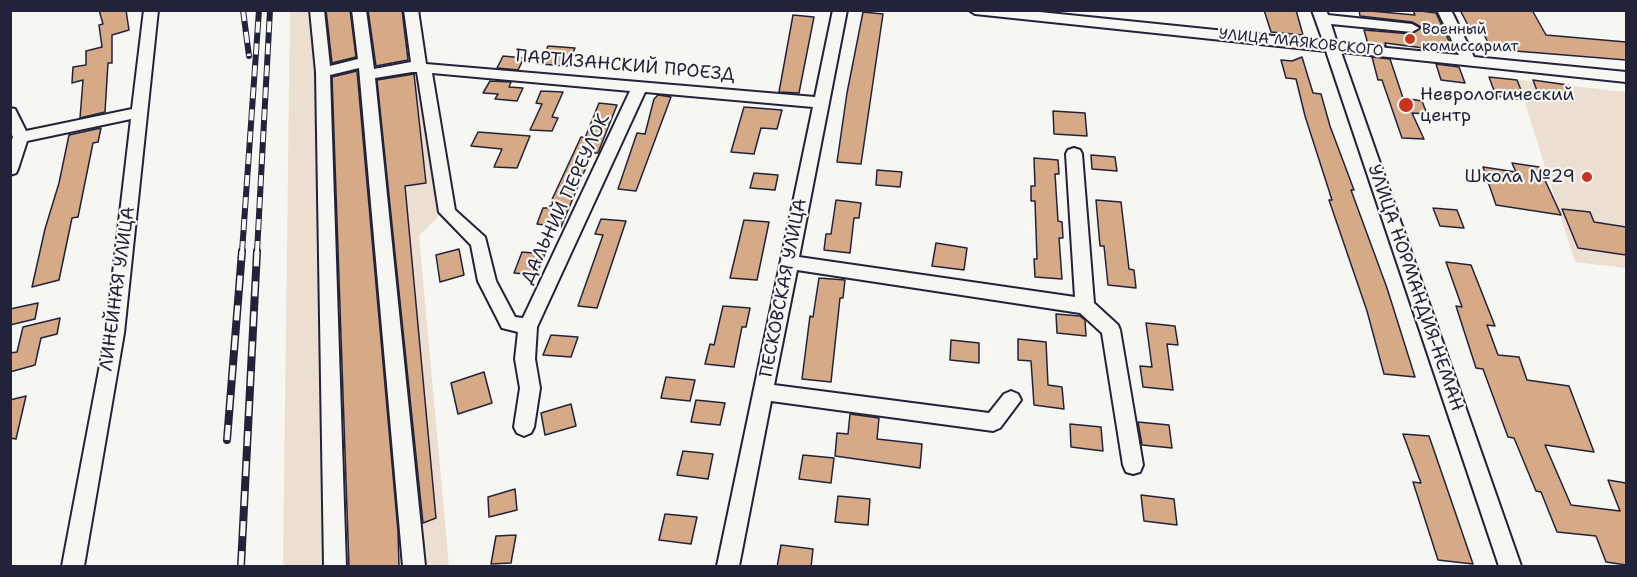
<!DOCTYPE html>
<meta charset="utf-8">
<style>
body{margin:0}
#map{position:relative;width:1637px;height:577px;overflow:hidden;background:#f6f6f2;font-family:"Shantell Sans",sans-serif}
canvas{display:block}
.frame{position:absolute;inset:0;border:12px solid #22223b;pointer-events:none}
</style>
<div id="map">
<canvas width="1637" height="577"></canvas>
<div class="frame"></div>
</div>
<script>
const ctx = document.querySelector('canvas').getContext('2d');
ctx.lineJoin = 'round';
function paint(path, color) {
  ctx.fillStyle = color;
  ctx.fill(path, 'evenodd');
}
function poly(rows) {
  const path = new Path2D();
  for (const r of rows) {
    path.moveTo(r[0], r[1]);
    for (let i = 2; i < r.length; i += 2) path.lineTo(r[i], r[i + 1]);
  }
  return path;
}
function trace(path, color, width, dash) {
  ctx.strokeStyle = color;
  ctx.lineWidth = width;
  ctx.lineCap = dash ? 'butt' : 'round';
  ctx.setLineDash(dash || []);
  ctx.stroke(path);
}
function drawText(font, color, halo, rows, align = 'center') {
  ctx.font = font + ' "Shantell Sans",sans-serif';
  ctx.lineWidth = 4.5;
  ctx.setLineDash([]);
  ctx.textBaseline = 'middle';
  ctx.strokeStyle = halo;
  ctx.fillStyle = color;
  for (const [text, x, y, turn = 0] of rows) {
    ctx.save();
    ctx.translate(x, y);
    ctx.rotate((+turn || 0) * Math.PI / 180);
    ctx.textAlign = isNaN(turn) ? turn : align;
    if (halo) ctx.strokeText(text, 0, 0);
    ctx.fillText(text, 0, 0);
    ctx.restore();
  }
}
paint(poly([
 [290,11,408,11,442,212,419,236,449,566,283,566],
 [1518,80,1626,92,1626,268,1575,262]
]), '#ecdfd2');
const building = poly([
 [99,10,126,10,129,30,112,35,112,63,108,63,105,112,80,118,83,80,72,83,73,67,86,65,86,51,102,47,99,25,103,24,99,10],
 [326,10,350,10,356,57,332,63,326,10],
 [368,10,402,10,408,60,376,66,368,10],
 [1264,10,1296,10,1303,35,1271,32,1264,10],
 [1359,10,1415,15,1413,10,1436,13,1454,52,1385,43,1386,46,1368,44,1364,30,1412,34,1421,27,1412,22,1360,16,1359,10],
 [1460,10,1532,10,1546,35,1626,42,1626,60,1491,49,1481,28,1469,27,1460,10],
 [863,12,883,14,861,164,837,162,847,93,863,12],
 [793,15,814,17,799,93,779,92,793,15],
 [548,46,575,48,567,66,540,64,548,46],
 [503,56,524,58,518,70,497,68,503,56],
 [1302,57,1313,93,1321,94,1330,126,1354,190,1351,190,1387,288,1415,377,1384,374,1367,311,1329,200,1332,200,1305,116,1296,79,1286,78,1281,60,1292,61,1302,57],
 [1372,57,1390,59,1403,98,1422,101,1427,114,1412,113,1424,139,1402,138,1382,80,1378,80,1372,57],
 [1436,64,1459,67,1465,83,1441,80,1436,64],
 [357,71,398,531,399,567,349,567,332,77,357,71],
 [414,74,426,183,405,186,436,518,423,523,377,80,414,74],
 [1489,77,1517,80,1525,100,1496,96,1489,77],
 [1533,80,1568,85,1575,100,1539,96,1533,80],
 [490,81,511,82,509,87,523,88,517,101,495,99,498,94,483,93,490,81],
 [541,91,563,92,552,117,558,118,552,131,530,130,542,104,536,103,541,91],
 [658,95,671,97,636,191,618,189,637,133,645,134,654,99,658,95],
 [599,103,617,105,598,153,592,153,561,227,537,224,543,208,548,208,581,137,585,138,599,103],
 [744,107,782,110,777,129,761,128,754,154,731,152,744,107],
 [1053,111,1085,113,1087,136,1054,134,1053,111],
 [101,128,98,142,93,143,78,217,72,218,59,280,32,287,45,229,59,183,69,135,101,128],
 [478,132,530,136,517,168,494,167,502,149,471,146,478,132],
 [1091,155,1115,157,1117,171,1092,169,1091,155],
 [1034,158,1058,160,1059,174,1055,174,1058,221,1062,222,1063,238,1059,238,1062,279,1035,277,1034,259,1037,259,1035,201,1031,201,1031,186,1035,186,1034,158],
 [1512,163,1539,167,1561,215,1496,205,1483,167,1516,172,1512,163],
 [877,170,902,172,900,187,876,185,877,170],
 [754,173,778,175,775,190,750,188,754,173],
 [836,200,861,203,859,218,854,218,850,253,824,250,826,234,831,234,836,200],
 [1096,200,1121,202,1129,269,1134,270,1136,288,1108,285,1104,246,1100,246,1096,200],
 [1433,208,1457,210,1464,228,1440,226,1433,208],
 [1562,209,1590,212,1594,222,1626,227,1626,255,1578,248,1562,209],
 [601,219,626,221,597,308,578,306,603,235,595,234,601,219],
 [744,220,769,222,757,280,730,278,744,220],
 [936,243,967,248,964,270,932,266,936,243],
 [459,249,464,275,440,282,436,255,459,249],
 [522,252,545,254,536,275,514,273,522,252],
 [1446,262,1471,265,1495,326,1487,325,1498,355,1519,357,1527,380,1569,386,1594,452,1545,445,1571,505,1620,511,1608,480,1626,483,1626,565,1606,562,1596,536,1557,532,1541,492,1536,491,1514,438,1508,437,1483,369,1476,368,1456,306,1462,307,1446,262],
 [819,278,845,280,843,298,840,298,831,382,802,379,810,316,813,317,819,278],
 [38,303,35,319,10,325,10,309,38,303],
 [723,306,750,308,746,327,742,327,734,367,705,364,710,344,714,345,723,306],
 [1056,314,1080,316,1085,320,1086,336,1057,333,1056,314],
 [60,318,57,334,41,338,35,365,10,372,10,353,17,352,23,327,60,318],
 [1146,323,1175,326,1178,345,1167,344,1173,390,1143,387,1140,366,1152,367,1146,323],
 [551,335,578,337,571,357,543,355,551,335],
 [1018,339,1046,342,1048,385,1062,387,1064,409,1034,405,1031,361,1018,360,1018,339],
 [951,340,979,343,979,363,950,360,951,340],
 [484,372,492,403,458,414,451,383,484,372],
 [666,377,695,380,690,401,661,398,666,377],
 [26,396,16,439,10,438,10,400,26,396],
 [696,400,725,403,720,425,691,422,696,400],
 [571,404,576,426,545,435,541,413,571,404],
 [850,414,879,418,877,439,922,444,920,468,835,456,837,433,848,434,850,414],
 [1138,422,1169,425,1172,448,1142,445,1138,422],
 [1070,424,1101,427,1103,451,1071,447,1070,424],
 [1403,434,1429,436,1473,564,1438,560,1413,482,1421,483,1403,434],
 [683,451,713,454,708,479,677,475,683,451],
 [803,455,834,458,831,483,799,479,803,455],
 [515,489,517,510,489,517,488,497,515,489],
 [1141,495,1174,499,1177,525,1144,521,1141,495],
 [838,496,870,499,868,525,835,522,838,496],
 [665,514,697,517,691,544,659,540,665,514],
 [516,535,511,563,491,564,496,536,516,535],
 [781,545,813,549,811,567,777,567,781,545]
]);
paint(building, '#d6aa87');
trace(building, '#22223b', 1.5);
const minor = poly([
 [144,10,158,10,124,333,84,566,62,566,106,333,131,119,27,141,18,169,16,173,10,175,10,145,13,137,10,131,10,108,15,109,26,131,132,109,144,10],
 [310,10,324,10,330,66,358,59,352,10,366,10,374,69,411,62,404,10,418,10,426,64,815,97,833,10,847,10,799,257,1075,297,1066,154,1068,150,1074,148,1080,150,1082,154,1094,303,1118,325,1120,330,1143,465,1140,472,1133,474,1126,472,1123,465,1102,333,1080,313,797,270,774,385,989,413,1004,394,1011,391,1018,394,1021,400,1000,428,993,431,771,401,739,566,717,566,813,107,645,92,537,327,535,359,540,388,534,427,531,433,524,436,517,433,514,427,520,388,515,359,518,332,502,328,478,281,471,245,439,212,417,72,412,72,375,78,425,566,403,566,359,68,330,75,346,566,324,566,316,72,310,10],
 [432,73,630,91,523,318,515,317,496,281,485,237,455,210,432,73],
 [969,10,1020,10,1323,41,1312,10,1326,10,1328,15,1412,24,1419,28,1412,32,1331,24,1337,43,1459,55,1437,10,1451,10,1474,57,1626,72,1626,82,1341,52,1521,566,1499,566,1326,51,975,14,969,10]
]);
trace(minor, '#22223b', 4);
paint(minor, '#f6f6f2');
const railFar1 = poly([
 [243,10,249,56],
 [242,252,259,10],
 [257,252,270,10]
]);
const rail = poly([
 [227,440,242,251],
 [241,566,257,251]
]);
trace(railFar1, '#22223b', 6);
trace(rail, '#22223b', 8);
trace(railFar1, '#f6f6f2', 4, [11]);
trace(rail, '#f6f6f2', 5, [15]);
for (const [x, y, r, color] of [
 [1410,39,6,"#c8321e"],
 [1406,105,8,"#c8321e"],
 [1587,177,6,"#c8321e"]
]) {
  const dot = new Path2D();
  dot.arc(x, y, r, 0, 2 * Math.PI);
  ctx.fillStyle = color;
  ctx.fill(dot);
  trace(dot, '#f6f6f2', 2);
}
drawText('15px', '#22223b', '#f6f6f2', [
 ["Военный",1422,30],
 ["комиссариат",1422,47]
], 'left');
drawText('15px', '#22223b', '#f6f6f2', [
 ["УЛИЦА МАЯКОВСКОГО",1301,43,6]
]);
drawText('18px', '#22223b', '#f6f6f2', [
 ["ПАРТИЗАНСКИЙ ПРОЕЗД",625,66,5],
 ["ДАЛЬНИЙ ПЕРЕУЛОК",566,199,-65],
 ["ПЕСКОВСКАЯ УЛИЦА",784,288,-79],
 ["УЛИЦА НОРМАНДИЯ-НЕМАН",1415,288,71],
 ["ЛИНЕЙНАЯ УЛИЦА",118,289,-82]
]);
drawText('18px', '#22223b', '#f6f6f2', [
 ["Неврологический",1420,95],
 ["центр",1420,116],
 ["Школа №29",1575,177,"right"]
], 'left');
</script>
